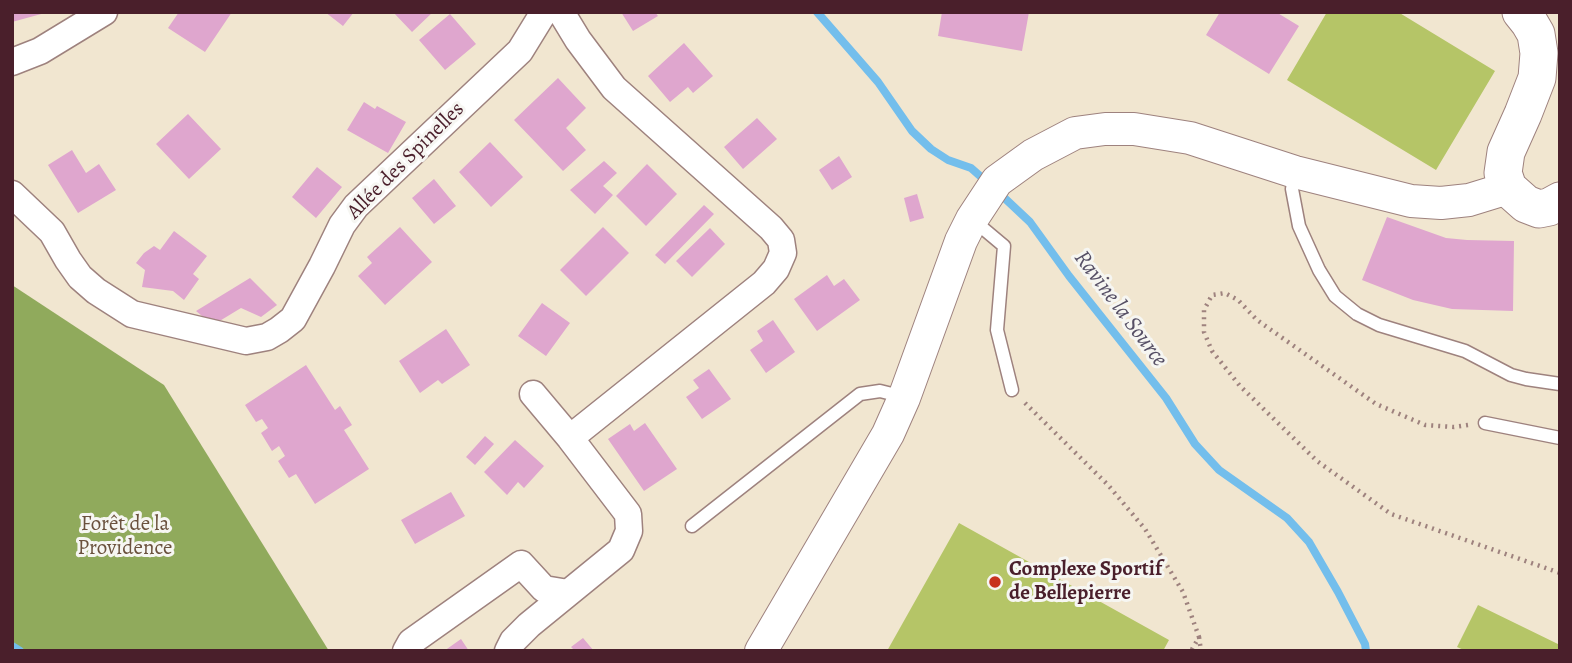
<!DOCTYPE html>
<meta charset="utf-8">
<style>
body{margin:0}
#map{position:relative;width:1572px;height:663px;overflow:hidden;background:#f1e6d0;font-family:Alegreya,serif}
canvas{display:block}
.frame{position:absolute;inset:0;border:14px solid #4a1f2b;pointer-events:none}
</style>
<div id="map">
<canvas width="1572" height="663"></canvas>
<div class="frame"></div>
</div>
<script>
const ctx = document.querySelector('canvas').getContext('2d');
ctx.lineJoin = 'round';
function paint(path, color) {
  ctx.fillStyle = color;
  ctx.fill(path, 'evenodd');
}
function poly(rows) {
  const path = new Path2D();
  for (const r of rows) {
    path.moveTo(r[0], r[1]);
    for (let i = 2; i < r.length; i += 2) path.lineTo(r[i], r[i + 1]);
  }
  return path;
}
function trace(path, color, width, dash) {
  ctx.strokeStyle = color;
  ctx.lineWidth = width;
  ctx.lineCap = dash ? 'butt' : 'round';
  ctx.setLineDash(dash || []);
  ctx.stroke(path);
}
function drawText(font, color, halo, rows, align = 'center') {
  ctx.font = font + ' Alegreya,serif';
  ctx.lineWidth = 6;
  ctx.setLineDash([]);
  ctx.textBaseline = 'middle';
  ctx.strokeStyle = halo;
  ctx.fillStyle = color;
  for (const [text, x, y, turn = 0] of rows) {
    ctx.save();
    ctx.translate(x, y);
    ctx.rotate((+turn || 0) * Math.PI / 180);
    ctx.textAlign = isNaN(turn) ? turn : align;
    if (halo) ctx.strokeText(text, 0, 0);
    ctx.fillText(text, 0, 0);
    ctx.restore();
  }
}
paint(poly([
 [1327,12,1398,12,1495,71,1436,170,1287,80],
 [959,523,1169,640,1163,651,887,651],
 [1478,605,1560,645,1560,651,1466,651,1457,647]
]), '#b5c567');
paint(poly([
 [12,285,164,385,329,651,12,651]
]), '#90aa5c');
trace(poly([
 [817,12,878,82,912,131,931,149,948,160,971,168,988,183],
 [997,191,1030,222,1069,276,1166,398,1195,444,1219,470,1287,518,1309,542,1338,592,1365,644,1366,651],
 [12,646,20,651]
]), '#73beec', 8);
paint(poly([
 [12,12,45,12,45,13,12,22],
 [179,12,232,12,205,52,168,28],
 [325,12,354,12,343,26],
 [393,12,433,12,412,32],
 [621,12,655,12,658,16,633,31],
 [942,12,1029,12,1022,51,938,36],
 [1220,12,1276,12,1299,26,1269,74,1206,35],
 [450,14,476,44,445,70,419,40],
 [684,43,713,76,693,93,688,87,670,102,648,76],
 [558,78,586,108,566,128,586,150,563,171,514,120],
 [364,102,375,109,377,106,406,122,388,153,347,130],
 [188,114,221,149,189,179,156,144],
 [757,118,777,139,743,169,724,147],
 [490,142,523,177,491,207,459,172],
 [72,150,86,173,99,164,116,190,78,213,48,165],
 [839,156,852,177,832,190,819,170],
 [604,161,617,173,603,186,613,195,595,214,570,190],
 [647,164,677,194,646,226,616,196],
 [317,167,342,187,316,218,292,197],
 [434,179,456,206,434,224,412,198],
 [917,194,924,218,910,222,904,198],
 [704,205,714,214,665,264,655,255],
 [1387,217,1446,238,1467,240,1514,241,1513,311,1452,309,1413,300,1362,280],
 [400,227,432,262,385,305,358,276,372,263,367,257],
 [603,227,629,253,586,296,560,270],
 [710,228,725,244,692,277,676,261],
 [174,231,207,256,193,274,199,279,184,300,173,291,142,287,145,270,136,263,144,253,154,246,160,250],
 [827,275,834,286,844,279,860,300,817,331,794,299],
 [250,278,277,305,261,317,241,308,213,325,196,311],
 [542,303,570,323,546,356,518,336],
 [773,320,795,352,766,373,750,350,763,341,757,331],
 [446,329,470,365,442,384,438,380,420,393,399,361],
 [306,365,335,410,340,406,352,425,344,430,369,469,315,504,296,474,289,478,278,461,285,456,279,446,272,451,261,433,268,428,262,419,256,422,245,405],
 [709,369,731,399,702,419,686,397,699,388,693,380],
 [645,423,677,469,644,491,608,439,630,424,634,431],
 [485,436,494,444,475,465,466,457],
 [515,440,544,466,524,488,518,482,507,495,484,472],
 [451,492,465,516,415,544,401,520],
 [583,638,594,651,575,651,571,647],
 [461,639,469,651,444,651]
]), '#dfa6ce');
const service = poly([
 [1295,173,1292,189,1299,226,1319,270,1335,296,1357,314,1379,325,1465,351,1511,375,1526,379,1560,384],
 [973,220,1004,246,997,330,1012,390],
 [1485,423,1560,438],
 [692,526,860,394,880,391,904,397]
]);
const minor = poly([
 [561,12,578,40,614,88,771,228,781,240,783,253,776,269,764,283,570,438],
 [12,62,40,51,104,12],
 [12,194,52,232,68,260,80,277,96,291,132,314,246,341,267,337,279,330,293,319,322,266,342,225,356,206,520,51,544,12],
 [406,651,411,642,521,564,544,589,568,593],
 [508,651,513,641,529,625,621,550,629,531,628,514,570,438,533,394]
]);
const tertiary = poly([
 [761,651,888,434,904,398,961,241,972,219,997,181,1033,155,1075,133,1105,129,1134,129,1190,138,1295,172,1411,201,1441,203,1469,200,1508,188]
]);
const secondary = poly([
 [1521,12,1529,22,1536,34,1539,53,1537,78,1523,114,1506,152,1503,173,1508,188,1526,204,1539,209,1549,207,1560,201]
]);
trace(service, '#9e827e', 15);
trace(minor, '#9e827e', 29);
trace(tertiary, '#9e827e', 34);
trace(secondary, '#9e827e', 39);
trace(poly([
 [1025,403,1108,485,1145,529,1183,592,1199,637,1191,651],
 [1468,425,1454,427,1425,425,1376,404,1257,320,1238,300,1225,293,1212,295,1204,310,1204,332,1212,351,1240,386,1317,461,1391,514,1560,573],
 [1199,637,1201,651]
]), '#9e827e', 4.5, [2, 5]);
trace(service, '#fff', 12);
trace(minor, '#fff', 26);
trace(tertiary, '#fff', 32);
trace(secondary, '#fff', 37);
for (const [x, y, r, color] of [
 [995,582,7,"#c8321e"]
]) {
  const dot = new Path2D();
  dot.arc(x, y, r, 0, 2 * Math.PI);
  ctx.fillStyle = color;
  ctx.fill(dot);
  trace(dot, '#f6f6f2', 2.5);
}
drawText('21px', '#4a1f2b', '#f6f6f2', [
 ["Allée des Spinelles",406,161,-45]
]);
drawText('21px', '#6a513d', '#f6f6f2', [
 ["Forêt de la",125,525],
 ["Providence",125,549]
]);
drawText('bold 21px', '#4a1f2b', '#f6f6f2', [
 ["Complexe Sportif",1009,570],
 ["de Bellepierre",1009,594]
], 'left');
drawText('italic 23px', '#564f65', '#f6f6f2', [
 ["Ravine la Source",1120,309,53]
]);
</script>
